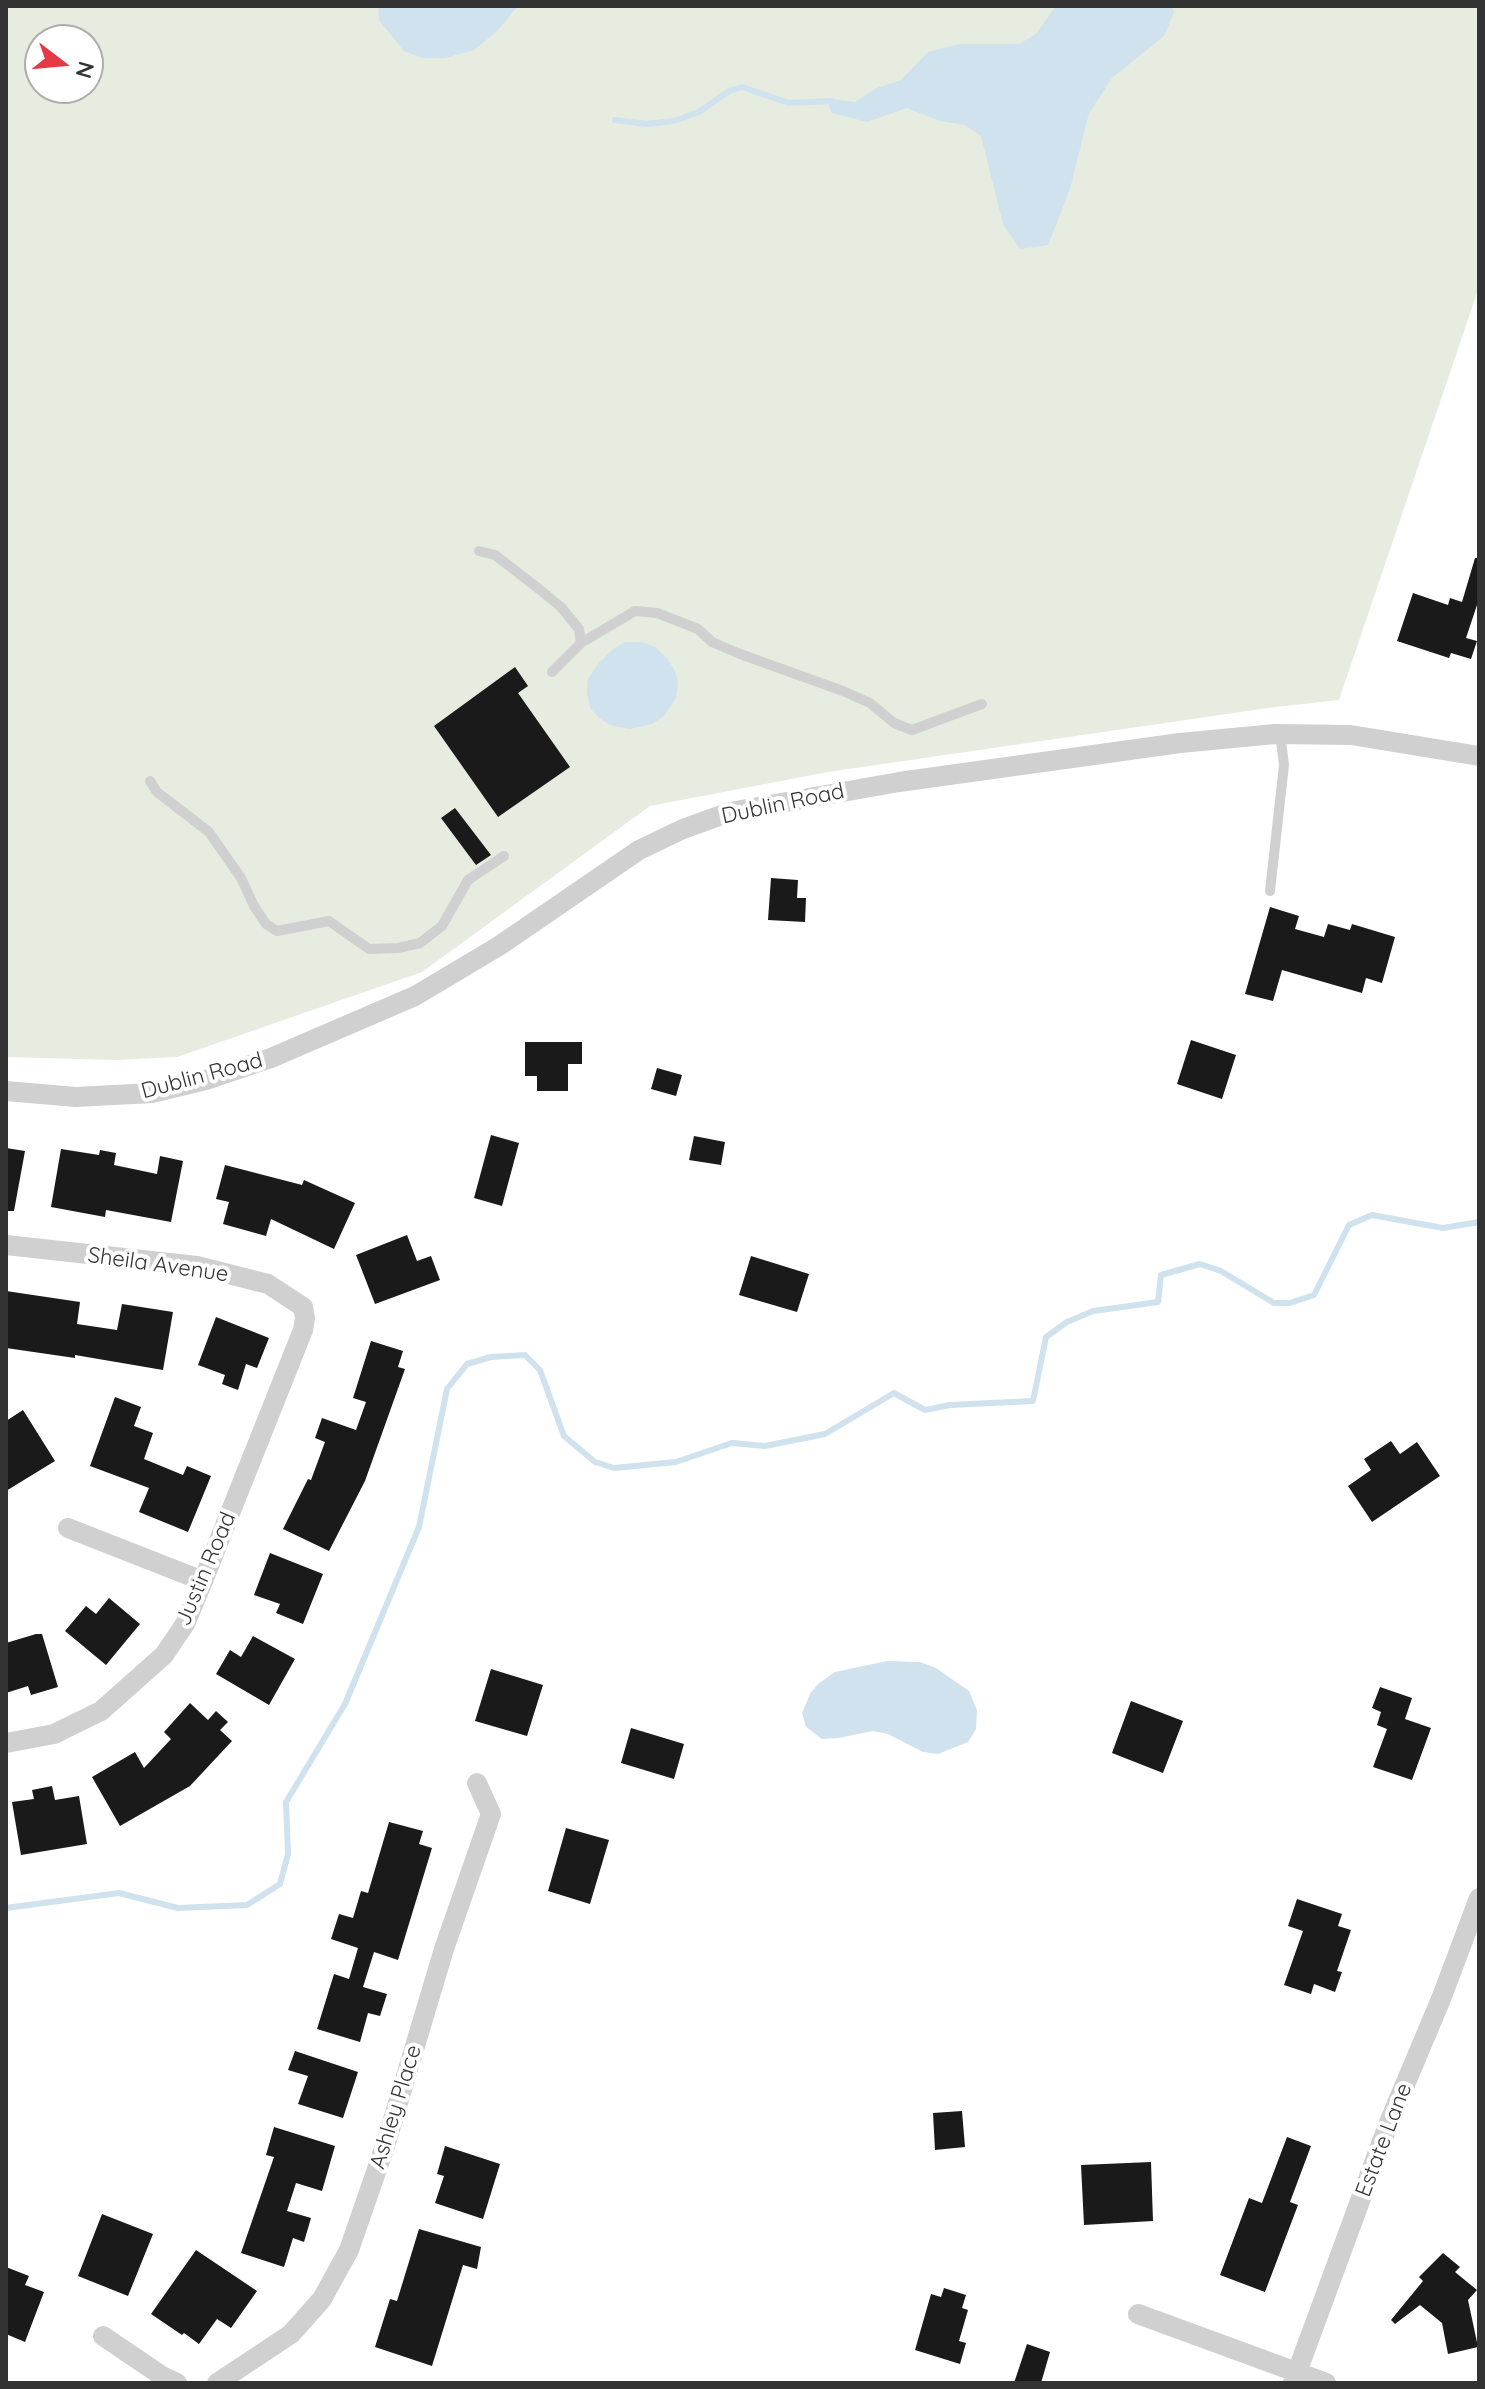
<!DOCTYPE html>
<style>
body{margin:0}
#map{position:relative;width:1485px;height:2389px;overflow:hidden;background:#fff;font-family:Quicksand,sans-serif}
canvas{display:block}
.frame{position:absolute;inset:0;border:8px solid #333;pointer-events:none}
.north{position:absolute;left:24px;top:24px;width:80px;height:80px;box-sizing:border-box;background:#fff;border:2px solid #adadad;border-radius:50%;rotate:106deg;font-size:22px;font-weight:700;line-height:32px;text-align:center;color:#333}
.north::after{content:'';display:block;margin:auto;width:28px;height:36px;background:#e63946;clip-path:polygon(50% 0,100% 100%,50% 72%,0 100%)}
</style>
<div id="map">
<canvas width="1485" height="2389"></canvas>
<div class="frame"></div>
<div class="north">N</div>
</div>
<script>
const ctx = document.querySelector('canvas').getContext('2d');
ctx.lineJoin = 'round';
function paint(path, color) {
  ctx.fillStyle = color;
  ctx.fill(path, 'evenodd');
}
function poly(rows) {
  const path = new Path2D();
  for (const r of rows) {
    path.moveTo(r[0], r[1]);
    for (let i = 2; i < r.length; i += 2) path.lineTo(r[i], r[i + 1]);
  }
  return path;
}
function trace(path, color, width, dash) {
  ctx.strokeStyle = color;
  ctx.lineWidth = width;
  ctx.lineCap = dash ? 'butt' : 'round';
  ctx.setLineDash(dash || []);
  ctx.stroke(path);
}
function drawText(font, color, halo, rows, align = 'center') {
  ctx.font = font + ' Quicksand,sans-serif';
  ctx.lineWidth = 8;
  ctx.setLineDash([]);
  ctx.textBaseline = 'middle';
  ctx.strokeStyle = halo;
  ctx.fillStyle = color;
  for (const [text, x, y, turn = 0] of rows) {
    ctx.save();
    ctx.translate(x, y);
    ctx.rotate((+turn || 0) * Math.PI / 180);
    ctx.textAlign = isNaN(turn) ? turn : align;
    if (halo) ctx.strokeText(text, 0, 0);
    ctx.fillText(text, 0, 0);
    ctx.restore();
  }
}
paint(poly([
 [6,6,1479,6,1479,287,1339,700,1275,707,828,772,650,806,422,972,177,1057,115,1060,6,1057],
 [40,40,88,40,88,88,40,88]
]), '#e6ecdf');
paint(poly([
 [378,6,518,6,496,32,474,50,445,58,422,58,404,51,379,20],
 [1056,6,1172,6,1174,13,1164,36,1112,78,1089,113,1070,189,1048,245,1020,249,1003,224,981,136,965,125,940,121,907,108,867,122,832,113,829,106,832,99,855,102,877,88,901,80,928,52,959,44,1019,44,1036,34],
 [625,642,642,642,655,647,667,658,675,671,678,682,676,698,664,716,652,724,630,729,610,725,599,718,590,708,587,692,588,679,599,663,613,649],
 [887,1661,920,1662,936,1668,969,1691,977,1710,976,1729,968,1742,938,1754,923,1752,888,1734,873,1731,839,1738,822,1739,806,1727,802,1713,810,1694,818,1684,835,1672]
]), '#cfe2ee');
trace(poly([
 [615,120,646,124,674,121,699,112,729,91,742,87,789,103,831,101],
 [6,1908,119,1893,178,1908,247,1905,280,1884,288,1854,286,1802,345,1704,419,1527,447,1389,467,1364,491,1357,525,1355,540,1370,564,1436,595,1462,614,1468,676,1462,732,1443,765,1446,825,1434,894,1393,925,1410,950,1405,1033,1401,1046,1337,1067,1322,1093,1311,1158,1302,1161,1275,1200,1264,1221,1271,1274,1303,1290,1303,1314,1295,1349,1225,1372,1215,1443,1228,1479,1222]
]), '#cfe2ee', 6);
paint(poly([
 [1475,558,1479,558,1479,599,1466,638,1477,641,1471,659,1451,653,1449,658,1397,641,1413,593,1448,605,1450,598,1462,602],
 [515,667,528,686,518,693,570,767,498,817,434,726],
 [455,808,491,855,476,865,441,818],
 [771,878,798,880,797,898,806,898,805,922,768,920],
 [1270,907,1299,916,1295,929,1324,937,1328,924,1350,930,1352,924,1395,937,1382,983,1366,978,1362,993,1282,970,1273,1001,1245,994],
 [1191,1040,1236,1055,1222,1099,1177,1084],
 [525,1042,582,1042,582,1064,568,1064,568,1091,537,1091,537,1076,525,1076],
 [657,1068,682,1075,676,1096,651,1089],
 [491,1135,519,1143,502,1206,474,1198],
 [694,1136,725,1142,721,1165,689,1160],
 [6,1148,25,1151,14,1211,6,1211],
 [61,1149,99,1155,100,1150,116,1153,114,1165,157,1174,160,1156,183,1161,171,1222,106,1210,105,1217,51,1207],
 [225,1165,302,1185,304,1180,355,1203,334,1249,271,1219,266,1236,223,1224,229,1202,216,1199],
 [407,1235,417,1261,431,1256,440,1280,375,1304,356,1255],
 [751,1256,809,1274,797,1312,739,1295],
 [6,1291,80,1302,77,1324,117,1330,122,1304,173,1312,163,1370,75,1355,75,1358,6,1348],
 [216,1317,269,1338,257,1368,246,1364,238,1390,222,1384,225,1375,198,1365],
 [371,1341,403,1351,398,1367,405,1369,365,1481,329,1551,283,1529,308,1479,311,1480,325,1442,315,1438,322,1418,356,1430,366,1402,353,1398],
 [115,1397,141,1407,134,1426,153,1433,144,1459,183,1475,187,1466,211,1476,188,1532,139,1512,149,1488,90,1466],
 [23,1410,55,1461,6,1491,6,1421],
 [1391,1441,1400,1454,1417,1442,1440,1476,1372,1522,1348,1486,1371,1470,1364,1459],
 [270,1553,323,1574,303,1624,276,1613,280,1604,254,1595],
 [109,1598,140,1624,106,1665,65,1631,86,1606,96,1614],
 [36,1634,42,1634,58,1687,31,1695,28,1686,6,1693,6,1643],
 [253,1636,295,1659,269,1705,216,1674,230,1650,241,1657],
 [491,1669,543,1685,527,1736,475,1721],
 [1380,1687,1412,1698,1405,1719,1431,1728,1412,1780,1373,1767,1387,1729,1377,1725,1381,1712,1372,1708],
 [1131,1701,1183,1721,1163,1773,1112,1753],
 [190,1703,208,1720,216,1711,228,1722,220,1730,232,1741,190,1786,120,1826,92,1777,135,1752,144,1768,171,1739,164,1732],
 [631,1728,684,1744,674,1779,621,1763],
 [52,1786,55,1800,79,1796,87,1844,21,1855,12,1802,34,1799,32,1790],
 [389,1822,423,1831,419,1844,432,1848,398,1960,374,1952,363,1987,387,1994,380,2016,368,2013,360,2042,317,2029,334,1974,349,1979,358,1948,331,1939,339,1914,353,1918,361,1891,368,1893],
 [566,1828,609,1840,590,1904,548,1891],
 [1297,1899,1342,1914,1338,1926,1351,1930,1337,1971,1342,1972,1335,1992,1314,1984,1311,1994,1284,1985,1303,1931,1288,1926],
 [295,2051,358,2072,343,2118,298,2104,308,2076,288,2070],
 [962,2111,965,2147,935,2150,933,2113],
 [274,2127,335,2146,322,2191,296,2183,287,2211,311,2218,304,2242,293,2238,284,2267,241,2253,274,2157,266,2155],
 [1287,2137,1311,2146,1290,2202,1298,2205,1265,2292,1220,2275,1249,2198,1262,2203],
 [445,2146,500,2164,483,2219,435,2203,444,2176,437,2174],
 [1151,2162,1153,2221,1084,2225,1081,2165],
 [102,2214,153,2234,128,2296,78,2276],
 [419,2229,481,2247,477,2269,463,2265,432,2366,375,2347,390,2299,397,2301],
 [196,2250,257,2291,231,2328,217,2319,199,2344,184,2333,182,2335,151,2314],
 [1443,2253,1460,2267,1455,2272,1477,2290,1468,2300,1478,2347,1448,2354,1442,2323,1420,2305,1395,2324,1391,2320,1423,2281,1419,2277],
 [6,2267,29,2276,25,2285,44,2292,25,2342,6,2334],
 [944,2288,966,2295,962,2308,968,2310,959,2341,966,2343,960,2364,915,2350,931,2294,941,2297],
 [1027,2344,1050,2352,1041,2383,1014,2383]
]), '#1a1a1a');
trace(poly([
 [479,551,495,555,539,589,561,607,579,629,581,643,552,672],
 [581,643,635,611,657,613,698,629,712,642,740,654,843,691,870,703,894,723,912,730,982,704],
 [150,781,157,792,209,832,241,878,254,906,266,924,277,931,329,921,369,949,398,948,420,943,442,926,468,880,504,856],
 [1270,891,1284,765,1280,733]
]), '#d0d0d0', 10);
trace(poly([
 [6,1091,76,1097,152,1093,206,1080,271,1058,415,996,499,946,639,850,683,829,730,812,899,782,1180,743,1275,734,1351,735,1479,756],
 [6,1245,197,1266,268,1284,303,1307,305,1318,303,1330,203,1581,185,1624,164,1655,101,1711,54,1734,6,1743],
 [68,1528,203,1581],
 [1138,2314,1326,2383],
 [103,2336,162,2376,177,2383],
 [217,2383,291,2334,322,2299,349,2250,386,2143,444,1949,491,1814,477,1783],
 [1293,2383,1388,2125,1441,1999,1479,1898]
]), '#d0d0d0', 20);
drawText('22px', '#333', '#fff', [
 ["Dublin Road",783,804,-12],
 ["Dublin Road",202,1076,-15],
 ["Sheila Avenue",158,1265,8],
 ["Justin Road",206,1569,-67],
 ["Ashley Place",396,2107,-73],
 ["Estate Lane",1384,2140,-69]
]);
</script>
